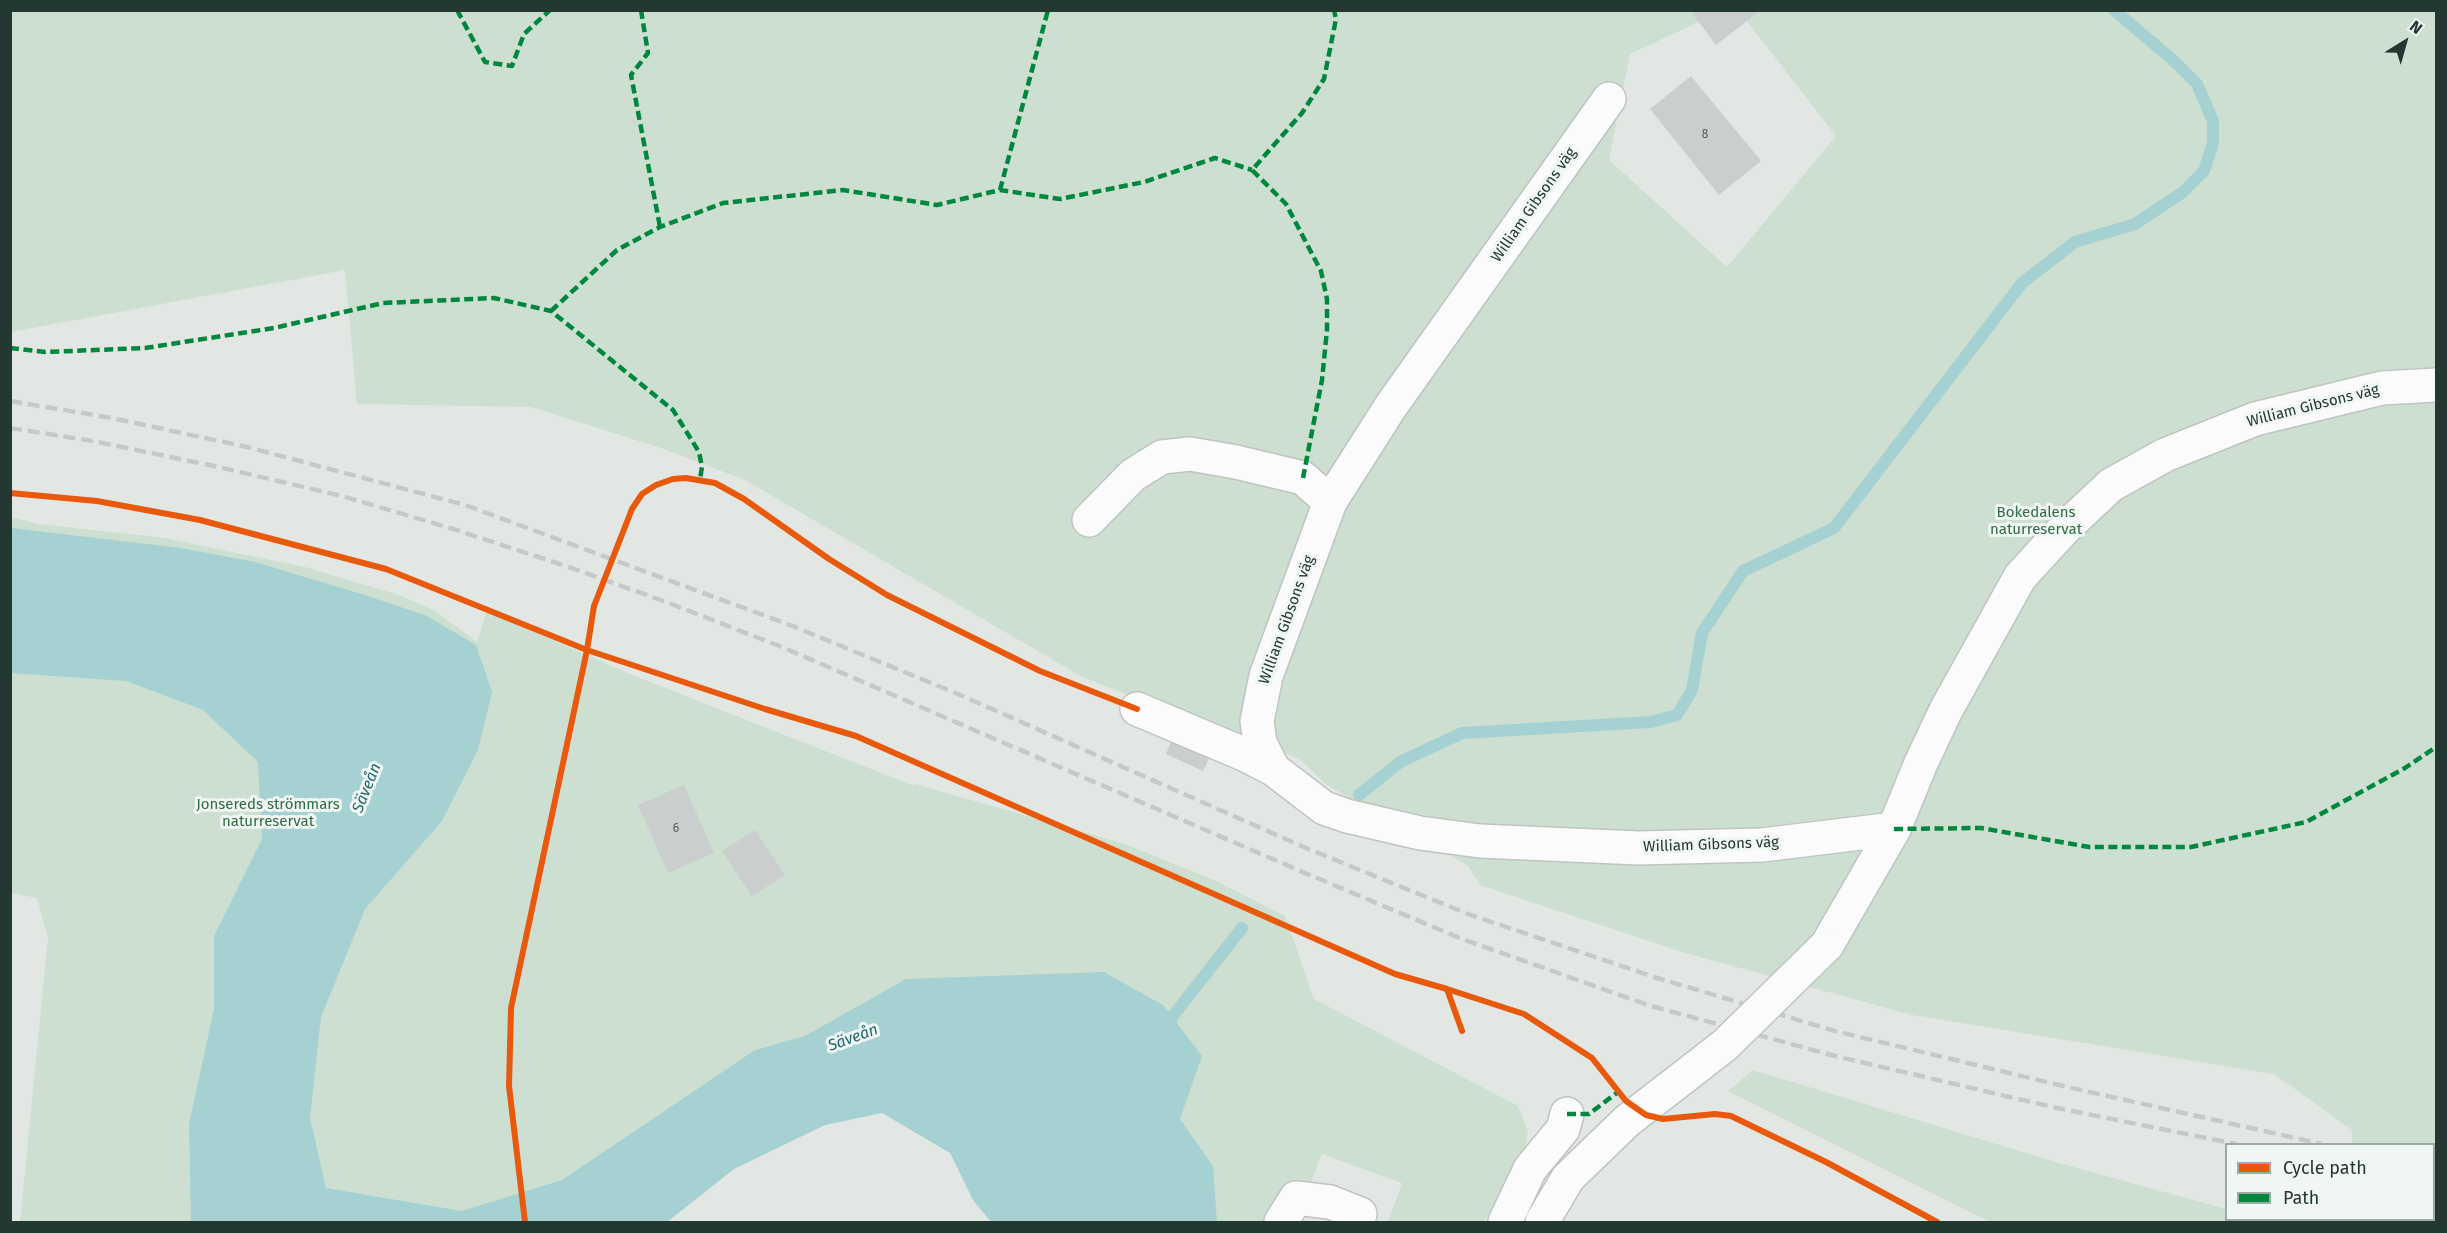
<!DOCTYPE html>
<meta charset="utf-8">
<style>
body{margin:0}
#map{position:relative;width:2447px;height:1233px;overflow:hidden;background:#e2e7e4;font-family:"Fira Sans",sans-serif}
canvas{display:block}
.frame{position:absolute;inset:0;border:12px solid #223830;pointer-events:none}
.legend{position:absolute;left:2225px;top:1143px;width:210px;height:78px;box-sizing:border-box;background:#f0f6f3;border:2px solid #9eaaa5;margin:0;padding:8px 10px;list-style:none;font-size:18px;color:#223830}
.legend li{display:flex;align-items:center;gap:12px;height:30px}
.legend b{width:30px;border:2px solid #9eaaa5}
.north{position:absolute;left:2375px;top:12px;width:60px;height:60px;-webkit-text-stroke:4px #f0f6f3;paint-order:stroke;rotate:37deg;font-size:16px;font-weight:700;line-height:24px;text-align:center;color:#223830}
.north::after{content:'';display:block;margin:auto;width:21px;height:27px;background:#223830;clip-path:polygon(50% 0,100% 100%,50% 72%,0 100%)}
</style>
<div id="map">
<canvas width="2447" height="1233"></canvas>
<div class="frame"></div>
<ul class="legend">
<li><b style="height:8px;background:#e8590c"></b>Cycle path</li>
<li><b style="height:8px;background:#00873e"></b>Path</li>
</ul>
<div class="north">N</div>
</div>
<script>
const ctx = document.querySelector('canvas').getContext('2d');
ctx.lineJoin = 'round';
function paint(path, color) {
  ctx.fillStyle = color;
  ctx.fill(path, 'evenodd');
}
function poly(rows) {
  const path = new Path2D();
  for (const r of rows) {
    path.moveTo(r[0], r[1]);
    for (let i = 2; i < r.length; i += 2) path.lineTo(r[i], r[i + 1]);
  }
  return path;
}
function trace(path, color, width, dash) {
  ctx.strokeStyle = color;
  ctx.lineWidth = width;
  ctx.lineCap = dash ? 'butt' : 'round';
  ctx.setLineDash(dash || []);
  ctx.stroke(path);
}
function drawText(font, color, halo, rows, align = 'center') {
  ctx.font = font + ' "Fira Sans",sans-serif';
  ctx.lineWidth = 6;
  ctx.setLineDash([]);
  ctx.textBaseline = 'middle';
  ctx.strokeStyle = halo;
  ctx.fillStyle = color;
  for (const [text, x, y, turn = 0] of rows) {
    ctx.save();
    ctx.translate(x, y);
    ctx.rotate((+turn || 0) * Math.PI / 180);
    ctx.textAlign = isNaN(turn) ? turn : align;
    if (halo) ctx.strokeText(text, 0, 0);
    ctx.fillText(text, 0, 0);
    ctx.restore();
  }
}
paint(poly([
 [11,11,1722,11,1630,54,1609,160,1727,267,1836,136,1739,11,2436,11,2436,1222,2351,1222,2351,1220,2434,1220,2434,1144,2352,1144,2352,1130,2274,1074,1912,1015,1682,952,1480,885,1468,866,1327,785,1298,758,1084,678,745,480,661,448,531,407,357,404,345,270,11,332],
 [16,518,39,524,165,538,305,567,399,595,435,611,477,642,487,611,630,674,914,786,915,784,1125,844,1214,880,1285,916,1314,999,1518,1106,1528,1132,1526,1146,1484,1222,1388,1222,1402,1183,1322,1154,1295,1222,1008,1222,961,1131,841,1078,639,1222,20,1222,48,938,37,898,11,893,10,519],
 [1753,1070,2059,1163,2226,1209,2226,1220,2264,1220,2275,1222,1990,1222,1728,1091]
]), '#cddfd0');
paint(poly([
 [11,528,181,548,255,562,368,596,427,616,476,645,492,692,478,750,442,821,365,909,321,1017,310,1118,326,1188,462,1211,562,1180,755,1050,805,1036,906,979,1104,972,1163,1005,1202,1056,1180,1119,1213,1166,1217,1222,991,1222,973,1200,950,1153,882,1113,825,1125,734,1169,667,1222,191,1222,189,1124,214,1009,214,936,262,839,258,762,203,710,126,681,11,673]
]), '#a6d1d2');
trace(poly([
 [1359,795,1400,762,1462,733,1651,722,1677,715,1692,690,1702,633,1743,571,1834,528,2022,283,2075,242,2135,224,2183,192,2204,171,2213,143,2213,121,2197,84,2174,61,2114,10],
 [1169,1031,1172,1017,1242,928]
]), '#a6d1d2', 12);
paint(poly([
 [1690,10,1761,10,1716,45],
 [1691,76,1761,161,1719,195,1650,109],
 [1172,739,1210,756,1203,771,1166,754],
 [684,785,714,853,668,873,638,805],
 [755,830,785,875,752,896,722,851]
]), '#cacecc');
const minor = poly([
 [1609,99,1391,406,1330,502,1266,676,1257,721,1260,743,1273,769,1324,808,1347,816,1420,833,1480,841,1639,848,1762,845,1894,829],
 [1089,520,1133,475,1162,457,1190,454,1236,462,1303,478,1330,502],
 [1137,709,1246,755,1273,769],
 [1827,945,1894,829,1921,763,1946,710,2020,577,2064,529,2111,485,2165,455,2255,419,2382,388,2436,385],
 [1281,1222,1296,1198,1330,1202,1360,1214],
 [1505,1222,1530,1169,1563,1129,1567,1114],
 [1542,1222,1568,1178,1627,1121]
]);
trace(minor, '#bfc4c1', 36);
trace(minor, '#fbfbfb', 33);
trace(poly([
 [10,401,112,418,247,447,465,505,790,625,958,694,1306,848,1468,914,1654,977,1835,1031,2063,1086,2322,1144],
 [10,428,93,441,214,466,342,496,450,528,566,566,666,602,782,647,1298,870,1462,939,1651,1006,1835,1056,2057,1108,2236,1144]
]), '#c6c9c8', 4.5, [12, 6]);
const minorBridge = poly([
 [1627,1121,1725,1045,1827,945]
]);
trace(minorBridge, '#bfc4c1', 36, []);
trace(minorBridge, '#fbfbfb', 33);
trace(poly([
 [457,10,485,62,512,66,524,34,550,10],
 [641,10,648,53,631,75,660,227],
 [1000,190,1048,10],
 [551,311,617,250,660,227,723,203,843,190,937,205,1000,190,1060,199,1144,182,1215,158,1252,170],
 [10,348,45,352,145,348,274,328,383,303,494,298,551,311,673,410,699,452,702,467,700,479],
 [1303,478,1322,380,1327,330,1327,299,1321,271,1286,204,1252,170,1302,113,1324,79,1336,19,1334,10],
 [1894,829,1981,828,2089,847,2191,847,2306,822,2405,768,2436,747],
 [1567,1114,1589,1114,1618,1092]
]), '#00873e', 4.5, [9, 4.5]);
trace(poly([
 [10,493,97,501,200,520,386,569,587,650,765,709,856,736,1395,974,1447,989,1462,1031],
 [1447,989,1524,1014,1592,1058,1626,1101,1646,1115,1663,1119,1715,1114,1731,1116,1826,1162,1937,1222],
 [525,1222,509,1086,511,1008,587,650,594,606,632,509,642,494,656,485,673,479,686,478,715,483,744,499,829,559,887,595,1040,671,1137,709]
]), '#e8590c', 6);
drawText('12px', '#4d5e58', null, [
 ["8",1705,135],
 ["6",676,829]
]);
drawText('15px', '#223830', '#f0f6f3', [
 ["William Gibsons väg",1534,205,-55],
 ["William Gibsons väg",2313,406,-14],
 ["William Gibsons väg",1287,620,-70],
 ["William Gibsons väg",1711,845,-2]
]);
drawText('15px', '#316b41', '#f0f6f3', [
 ["Bokedalens",2036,513],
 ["naturreservat",2036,530],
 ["Jonsereds strömmars",268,805],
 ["naturreservat",268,822]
]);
drawText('italic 16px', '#23696e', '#f0f6f3', [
 ["Säveån",367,788,-68],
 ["Säveån",853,1038,-20]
]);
</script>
